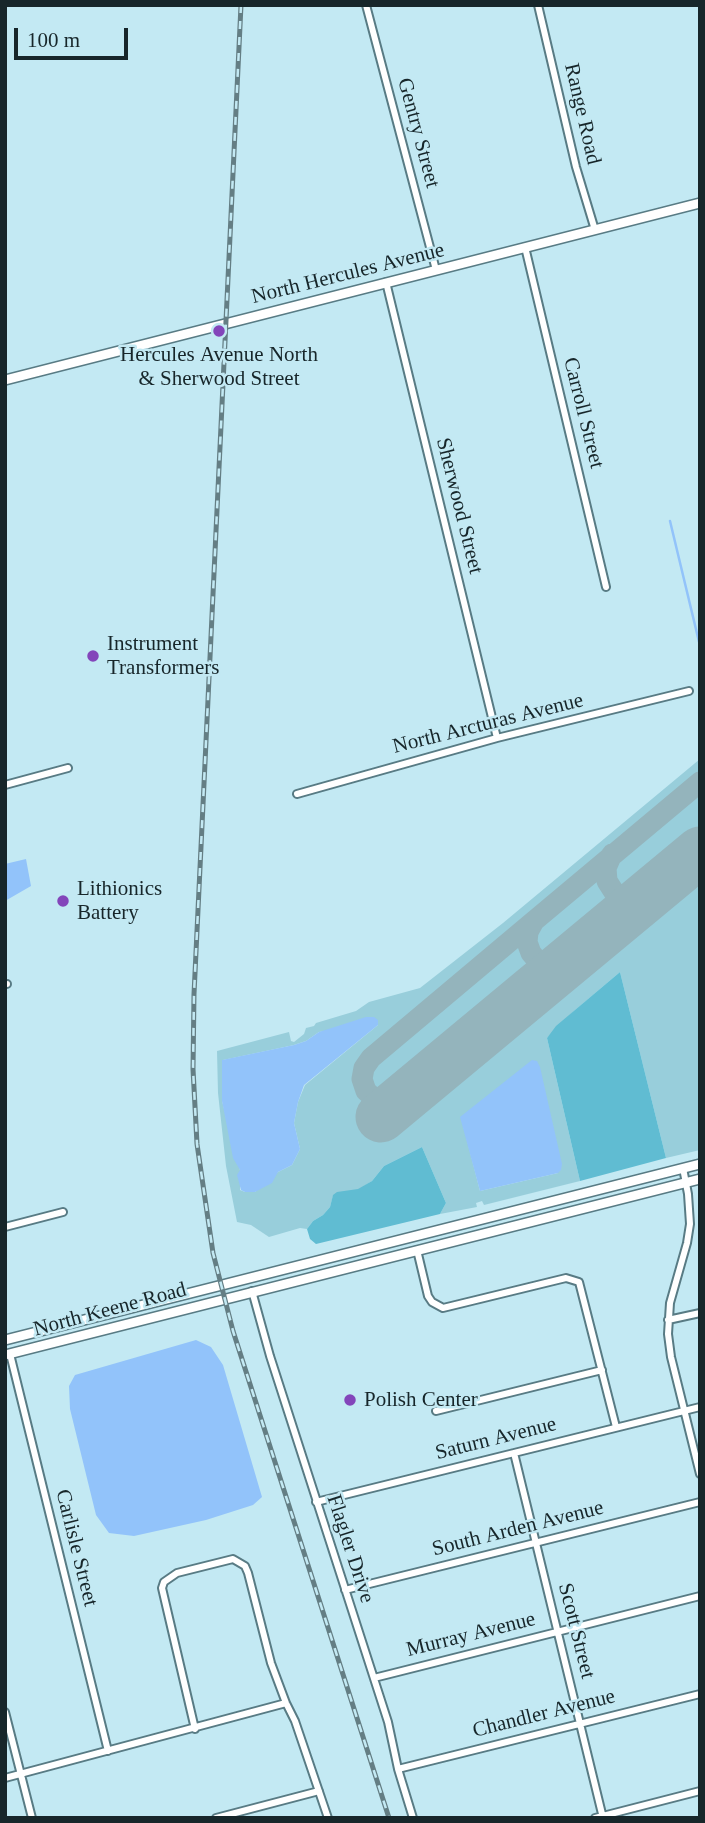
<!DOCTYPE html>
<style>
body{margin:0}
#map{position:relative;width:705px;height:1823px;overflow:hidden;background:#c3e9f3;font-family:"Times New Roman",serif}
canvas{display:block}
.frame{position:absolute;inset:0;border:7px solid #17262a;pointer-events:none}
.scale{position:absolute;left:14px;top:28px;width:114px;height:32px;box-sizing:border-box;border:4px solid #17262a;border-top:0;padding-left:9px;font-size:21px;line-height:24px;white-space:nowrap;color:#17262a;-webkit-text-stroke:5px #c3e9f3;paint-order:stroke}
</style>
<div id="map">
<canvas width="705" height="1823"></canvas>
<div class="frame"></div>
<div class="scale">100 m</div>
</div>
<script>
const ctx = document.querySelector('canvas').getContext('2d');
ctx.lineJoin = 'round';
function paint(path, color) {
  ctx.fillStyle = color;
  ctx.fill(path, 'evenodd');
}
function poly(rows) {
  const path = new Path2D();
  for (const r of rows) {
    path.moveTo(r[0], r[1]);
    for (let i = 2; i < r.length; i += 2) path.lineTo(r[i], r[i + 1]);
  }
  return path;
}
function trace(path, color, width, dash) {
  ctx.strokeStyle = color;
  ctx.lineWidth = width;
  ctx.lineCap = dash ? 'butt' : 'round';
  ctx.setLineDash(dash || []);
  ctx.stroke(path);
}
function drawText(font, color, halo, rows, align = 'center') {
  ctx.font = font + ' "Times New Roman",serif';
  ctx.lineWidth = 5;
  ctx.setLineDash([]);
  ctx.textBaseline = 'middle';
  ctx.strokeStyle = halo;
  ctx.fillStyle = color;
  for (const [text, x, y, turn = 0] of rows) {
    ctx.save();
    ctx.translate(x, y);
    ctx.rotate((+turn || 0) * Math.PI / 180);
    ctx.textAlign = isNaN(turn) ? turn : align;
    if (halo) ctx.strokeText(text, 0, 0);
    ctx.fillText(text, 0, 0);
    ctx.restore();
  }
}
paint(poly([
 [700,759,700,775,364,1057,356,1074,362,1095,389,1128,700,869,700,1150,666,1158,620,972,574,1011,547,1038,580,1181,484,1205,482,1201,476,1203,477,1207,440,1214,446,1203,422,1147,384,1166,372,1181,358,1190,333,1196,330,1207,323,1215,313,1221,307,1229,300,1228,269,1237,251,1225,237,1222,226,1166,218,1093,217,1051,289,1032,291,1041,294,1042,304,1034,306,1028,314,1026,316,1023,356,1011,369,1002,420,988,503,923],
 [378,1025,305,1085,298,1102,294,1123,300,1149,292,1165,278,1172,255,1192,245,1192,240,1190,240,1170,222,1101,223,1060,294,1045,306,1041,319,1032],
 [461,1117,558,1173,480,1191],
 [700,789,700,835,639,885,625,887,616,882,612,870,616,859],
 [598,874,601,889,614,906,555,955,547,956,538,951,534,939,538,925],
 [519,941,525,960,535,972,388,1093,382,1095,373,1091,367,1080,369,1069,373,1063]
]), '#98cedb');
paint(poly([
 [620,972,666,1158,580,1181,547,1038,556,1026],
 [422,1147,446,1203,440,1214,316,1244,310,1239,307,1229,313,1221,323,1215,330,1207,333,1195,337,1192,358,1189,372,1181,384,1166]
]), '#60bcd2');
paint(poly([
 [26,859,31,886,5,901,5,864],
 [366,1017,374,1017,378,1020,378,1025,304,1085,298,1102,294,1123,300,1149,292,1165,278,1172,272,1183,255,1192,245,1192,241,1190,237,1175,240,1170,233,1158,222,1101,222,1060,294,1045,306,1041,319,1032],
 [532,1060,537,1061,540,1067,562,1164,561,1170,558,1173,480,1191,460,1117],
 [196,1340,211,1347,223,1365,262,1497,253,1505,206,1520,134,1536,109,1533,96,1515,70,1409,69,1386,75,1375]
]), '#92c3fa');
trace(poly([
 [670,521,700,646]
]), '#92c3fa', 2.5);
trace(poly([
 [612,854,606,868,607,881,614,892,623,898,633,898,648,895],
 [565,963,546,964,537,960,531,953,527,942,528,932,534,921,700,782],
 [403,1099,386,1102,375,1099,366,1091,362,1079,364,1068,371,1058,534,921]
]), '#94b4bc', 21);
trace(poly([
 [381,1117,700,852]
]), '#94b4bc', 51);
const street = poly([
 [366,5,436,270],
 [538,5,576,167,595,230],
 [525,247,606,587],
 [386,282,497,738],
 [5,785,68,768],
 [297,794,497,738,689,691],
 [5,984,7,984],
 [683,1168,688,1194,690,1224,687,1243,670,1303,668,1334,671,1357,700,1474],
 [5,1227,63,1212],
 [417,1250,428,1296,432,1302,443,1308,566,1278,579,1282,616,1427],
 [252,1291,270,1356,388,1722,398,1769,413,1818],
 [668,1320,700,1313],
 [10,1354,108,1751],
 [436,1411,602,1370],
 [514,1453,603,1818],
 [316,1502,700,1407],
 [345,1590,700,1502],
 [374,1678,700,1596],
 [5,1712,32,1818],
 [195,1729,162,1588,164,1582,177,1573,233,1559,245,1566,248,1573,271,1663,286,1703,295,1721,328,1818],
 [398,1769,700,1694],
 [5,1778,286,1703],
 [216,1818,319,1791],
 [595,1818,700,1791]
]);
const secondary = poly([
 [5,380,700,203],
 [5,1340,700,1164],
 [5,1355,700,1179]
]);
trace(street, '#587b84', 10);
trace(secondary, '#587b84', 12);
trace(street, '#fff', 6);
trace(secondary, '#fff', 9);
const rail = poly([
 [241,5,194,994,193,1069,197,1144,213,1253,233,1331,389,1818]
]);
trace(rail, '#647e84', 5);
trace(rail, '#c3e9f3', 2.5, [8]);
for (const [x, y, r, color] of [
 [219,331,7,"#8345ba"],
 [93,656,7,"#8345ba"],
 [63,901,7,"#8345ba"],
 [350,1400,7,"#8345ba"]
]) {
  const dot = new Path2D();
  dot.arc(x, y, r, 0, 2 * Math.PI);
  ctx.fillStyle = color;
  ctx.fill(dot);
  trace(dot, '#c3e9f3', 2.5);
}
drawText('21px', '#17262a', '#c3e9f3', [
 ["Range Road",582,114,77],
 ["Gentry Street",418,133,75],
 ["North Hercules Avenue",348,274,-14],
 ["Carroll Street",583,413,76],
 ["Sherwood Street",459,506,76],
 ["North Arcturas Avenue",488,724,-14],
 ["North Keene Road",110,1310,-15],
 ["Saturn Avenue",496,1439,-14],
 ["South Arden Avenue",518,1529,-14],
 ["Carlisle Street",76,1548,76],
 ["Flagler Drive",350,1549,72],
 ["Scott Street",576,1631,76],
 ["Murray Avenue",471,1635,-14],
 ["Chandler Avenue",544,1714,-14]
]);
drawText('21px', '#17262a', '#c3e9f3', [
 ["Hercules Avenue North",219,355,"center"],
 ["& Sherwood Street",219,379,"center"],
 ["Instrument",107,644],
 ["Transformers",107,668],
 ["Lithionics",77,889],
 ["Battery",77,913],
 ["Polish Center",364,1400]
], 'left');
</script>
